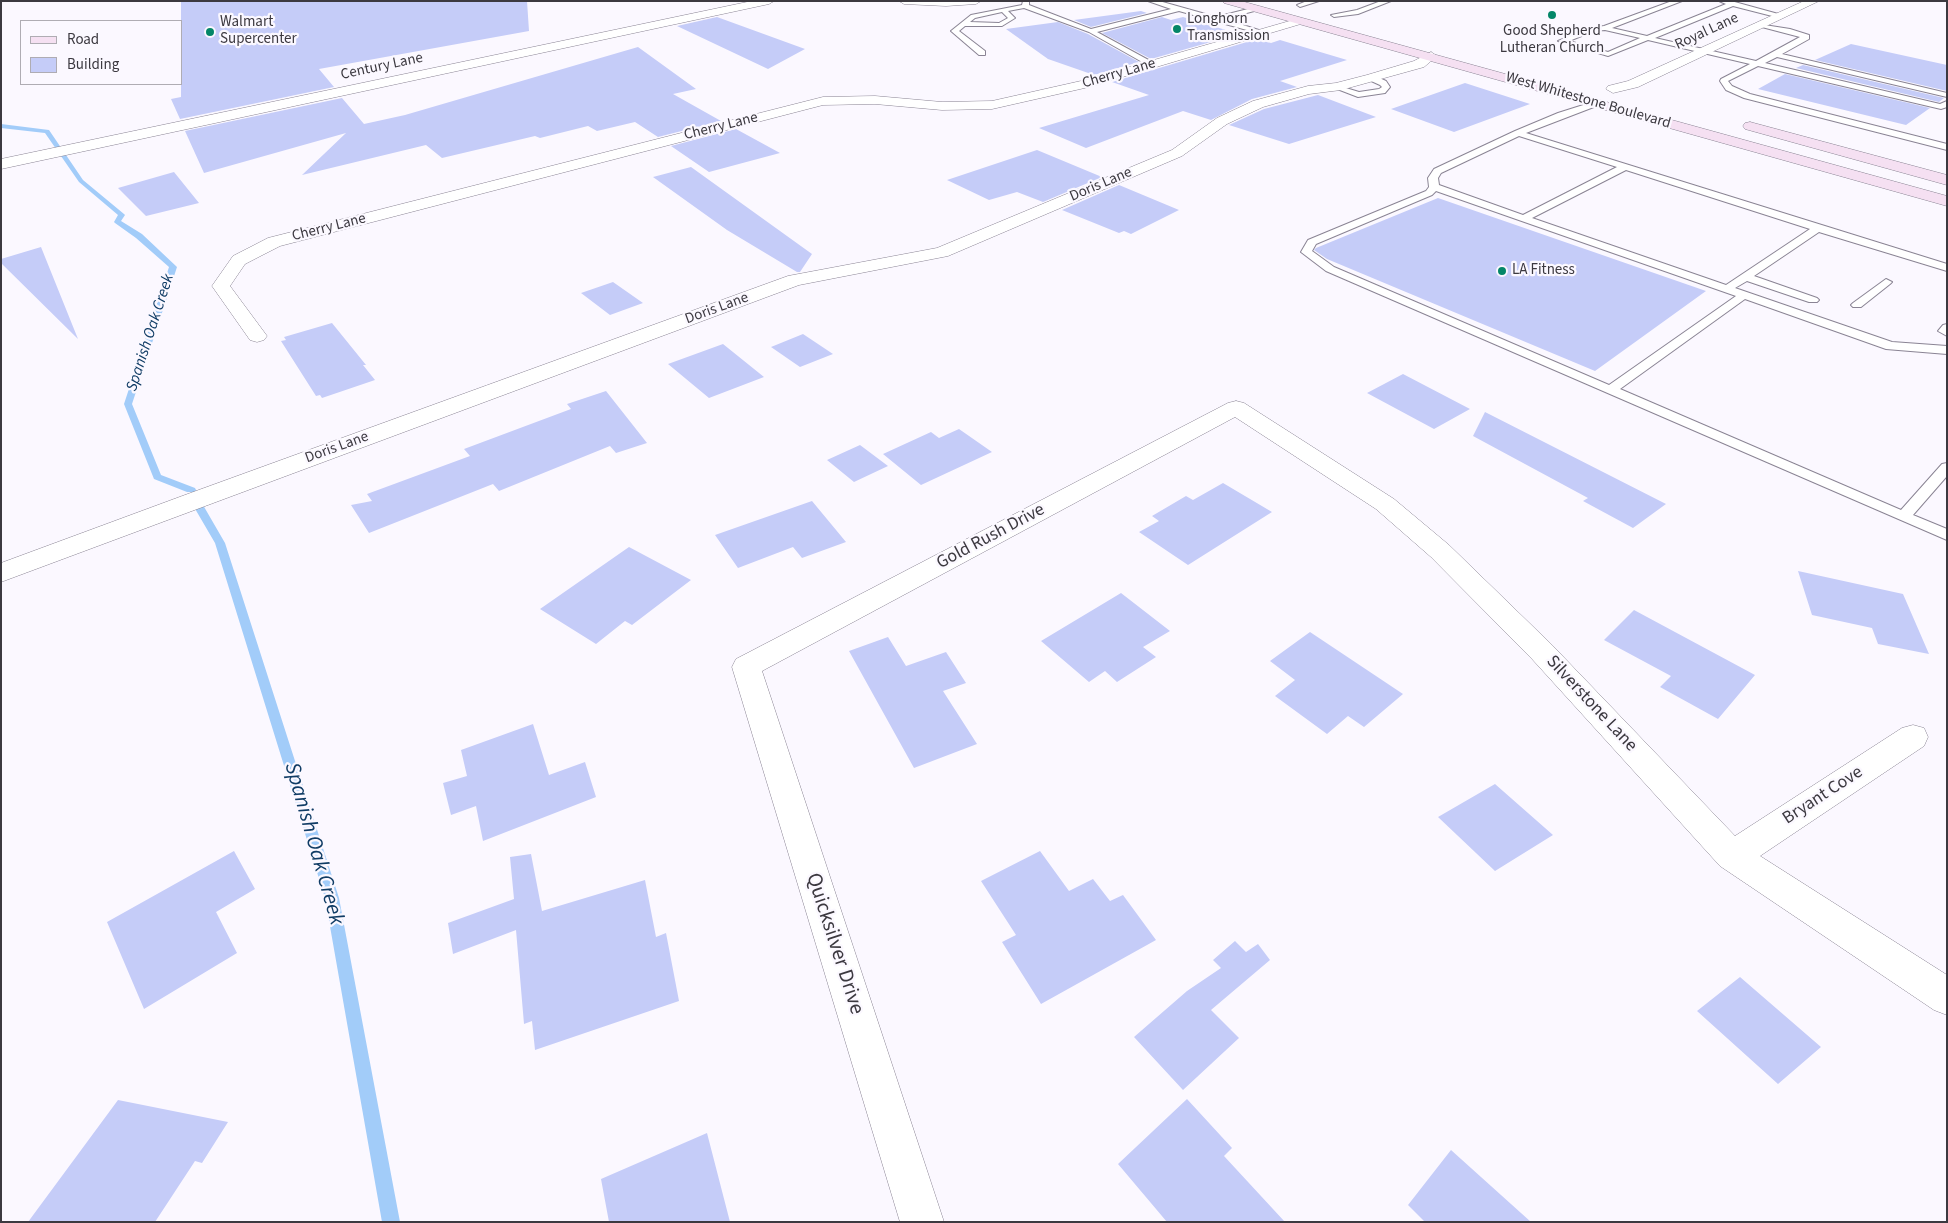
<!DOCTYPE html>
<style>
body{margin:0}
#map{position:relative;width:1948px;height:1223px;overflow:hidden;background:#fbf8ff;font-family:"Source Sans 3",sans-serif}
canvas{display:block}
.frame{position:absolute;inset:0;border:2px solid #3c3940;pointer-events:none}
.legend{position:absolute;left:20px;top:20px;width:162px;height:65px;box-sizing:border-box;background:#fbf8ff;border:1px solid #afacb3;margin:0;padding:6px 9px;list-style:none;font-size:15px;color:#3c3940}
.legend li{display:flex;align-items:center;gap:10px;height:25px}
.legend b{width:25px;border:1px solid #afacb3}
</style>
<div id="map">
<canvas width="1948" height="1223"></canvas>
<div class="frame"></div>
<ul class="legend">
<li><b style="height:6px;background:#f5e0f2"></b>Road</li>
<li><b style="height:14px;background:#c5ccf8"></b>Building</li>
</ul>
</div>
<script>
const ctx = document.querySelector('canvas').getContext('2d');
ctx.lineJoin = 'round';
function poly(rows) {
  const path = new Path2D();
  for (const r of rows) {
    path.moveTo(r[0], r[1]);
    for (let i = 2; i < r.length; i += 2) path.lineTo(r[i], r[i + 1]);
  }
  return path;
}
function paint(path, color) {
  ctx.fillStyle = color;
  ctx.fill(path, 'evenodd');
}
function trace(path, color, width, dash) {
  ctx.strokeStyle = color;
  ctx.lineWidth = width;
  ctx.lineCap = dash ? 'butt' : 'round';
  ctx.setLineDash(dash || []);
  ctx.stroke(path);
}
function drawText(font, color, halo, rows, align = 'center') {
  ctx.font = font + ' "Source Sans 3",sans-serif';
  ctx.lineWidth = 4.5;
  ctx.setLineDash([]);
  ctx.textBaseline = 'middle';
  ctx.strokeStyle = halo;
  ctx.fillStyle = color;
  for (const [text, x, y, turn = 0] of rows) {
    ctx.save();
    ctx.translate(x, y);
    ctx.rotate((+turn || 0) * Math.PI / 180);
    ctx.textAlign = isNaN(turn) ? turn : align;
    if (halo) ctx.strokeText(text, 0, 0);
    ctx.fillText(text, 0, 0);
    ctx.restore();
  }
}
paint(poly([
 [1,124,49,130,83,180,124,214,125,215,121,221,142,234,177,267,132,404,161,475,195,488,196,490,195,492,187,492,154,479,124,404,169,267,136,238,115,223,114,222,118,215,79,182,45,133,1,128,1,124],
 [199,504,203,505,225,543,339,898,400,1222,382,1222,325,898,215,543,194,507,199,504]
]), '#a2ccf9');
paint(poly([
 [181,1,527,1,529,31,319,69,334,87,180,119,171,99,181,97],
 [1141,11,1147,13,1091,27,1074,20],
 [717,17,805,49,768,69,677,26],
 [1162,17,1171,20,1183,17,1239,34,1151,59,1102,33],
 [1058,22,1088,34,1139,62,1094,75,1048,59,1006,29],
 [1257,39,1271,43,1280,40,1347,60,1280,81,1297,87,1252,99,1211,120,1183,111,1086,148,1039,128,1149,95,1112,82],
 [1851,44,1947,65,1947,91,1815,60],
 [638,47,696,89,673,94,721,121,658,137,635,122,597,131,588,126,540,138,535,136,442,158,426,145,302,175,346,133,204,173,185,131,342,98,364,124,405,115],
 [1803,65,1944,98,1939,102,1796,68],
 [1785,74,1930,108,1906,125,1758,89],
 [1465,83,1530,104,1454,132,1391,109],
 [1318,95,1376,117,1289,144,1229,125,1264,109],
 [736,129,780,153,709,172,671,146],
 [1037,150,1102,177,1043,202,1017,192,989,200,947,180],
 [691,167,812,254,800,272,797,272,727,230,653,177],
 [174,172,199,203,146,216,118,188],
 [1119,185,1179,210,1131,234,1124,231,1119,233,1062,210],
 [1438,198,1706,291,1595,371,1327,259,1314,250,1316,248],
 [41,247,78,339,1,263,1,259],
 [613,282,643,303,610,315,581,293],
 [332,323,366,365,363,365,375,380,322,398,320,395,316,396,281,341,286,340,284,337],
 [803,334,833,354,800,367,771,347],
 [723,344,764,377,709,398,668,364],
 [1403,374,1470,409,1434,429,1367,393],
 [606,391,647,443,616,453,610,446,499,491,493,484,369,533,351,505,372,501,367,494,470,456,464,449,571,409,567,404],
 [1485,412,1666,504,1633,528,1583,501,1588,498,1473,436],
 [959,429,992,452,921,485,883,454,931,432,939,438],
 [860,445,888,466,854,482,827,460],
 [1223,483,1272,512,1188,565,1139,532,1159,521,1152,516,1186,496,1193,500],
 [812,501,846,542,802,558,793,547,738,568,715,535],
 [629,547,691,580,632,625,625,621,596,644,540,609],
 [1798,571,1903,594,1929,654,1878,644,1872,628,1812,615],
 [1121,593,1170,631,1143,647,1156,657,1117,682,1105,671,1089,682,1041,641],
 [1634,610,1755,675,1718,719,1660,687,1671,676,1604,640],
 [1310,632,1403,694,1364,727,1348,716,1327,734,1275,696,1295,680,1270,661],
 [888,637,906,666,946,652,966,683,943,691,977,744,914,768,849,651],
 [533,724,549,775,585,762,596,797,483,841,476,806,451,815,443,783,467,776,461,750],
 [1495,784,1553,835,1495,871,1438,817],
 [234,851,255,889,216,912,237,953,144,1009,107,922],
 [1040,851,1069,891,1093,879,1110,901,1123,895,1156,940,1041,1004,1002,942,1016,935,981,881],
 [531,854,542,911,645,880,656,937,666,933,679,1001,535,1050,532,1021,524,1024,516,930,453,954,448,923,514,899,510,857],
 [1235,941,1246,952,1258,944,1270,960,1211,1010,1239,1038,1183,1090,1134,1037,1187,991,1221,968,1213,960],
 [1740,977,1821,1047,1778,1084,1697,1011],
 [1187,1099,1232,1148,1224,1156,1285,1222,1167,1222,1118,1164],
 [118,1100,228,1122,202,1163,195,1161,155,1222,28,1222],
 [707,1133,730,1222,609,1222,601,1179],
 [1451,1150,1531,1222,1425,1222,1408,1205]
]), '#c5ccf8');
const lane = poly([
 [1023,1,1029,1,1029,5,1091,29,1171,9,1148,1,1159,1,1216,17,1256,7,1259,9,1258,10,1224,19,1265,32,1261,34,1179,11,1097,32,1154,63,1155,65,1151,67,1089,32,1024,8,1008,11,1015,18,1002,26,965,26,959,31,985,51,985,55,979,55,951,31,971,15,1022,5,1023,1],
 [1002,12,1008,18,999,23,970,22,975,18,1002,12],
 [1307,1,1319,1,1300,7,1297,5,1307,1],
 [1381,1,1391,1,1358,14,1334,17,1331,15,1357,10,1381,1],
 [1672,1,1682,1,1612,28,1647,36,1726,4,1719,1,1731,1,1782,15,1783,16,1780,18,1733,6,1655,38,1756,61,1800,37,1758,26,1758,24,1790,29,1809,35,1809,39,1782,54,1947,93,1947,97,1777,57,1765,63,1940,104,1947,101,1947,107,1941,109,1758,66,1728,81,1732,86,1750,94,1947,144,1947,150,1744,98,1726,90,1720,81,1721,79,1750,64,1648,40,1608,56,1558,41,1591,28,1604,26,1672,1],
 [1605,30,1640,38,1608,52,1569,41,1594,31,1605,30],
 [1369,76,1375,76,1386,81,1390,87,1385,93,1358,97,1332,87,1336,85,1359,92,1379,89,1382,87,1380,85,1369,80,1369,76],
 [1596,101,1599,101,1599,105,1526,133,1947,264,1947,271,1819,232,1754,276,1817,298,1819,300,1817,302,1809,302,1747,281,1735,288,1892,342,1947,346,1947,354,1886,349,1745,299,1620,389,1901,510,1942,464,1947,463,1947,476,1913,515,1947,529,1947,540,1326,271,1301,252,1308,240,1426,191,1429,187,1428,178,1434,169,1515,131,1558,113,1596,101],
 [1519,136,1617,167,1523,215,1439,185,1438,178,1441,173,1519,136],
 [1626,170,1810,229,1726,285,1532,218,1626,170],
 [1436,191,1736,296,1609,385,1334,267,1312,251,1316,244,1432,195,1436,191],
 [1886,279,1892,282,1890,284,1861,307,1853,307,1851,305,1853,303,1886,279],
 [1947,324,1947,336,1938,331,1943,325,1947,324]
]);
const street = poly([
 [752,1,774,1,769,4,1,169,1,159,752,1],
 [899,1,981,1,976,4,946,6,904,4,899,1],
 [1804,1,1819,1,1638,87,1613,93,1606,89,1608,86,1628,81,1804,1],
 [1300,18,1304,19,1306,21,1304,23,1089,87,992,109,942,110,875,104,823,105,280,246,245,264,230,286,267,336,264,340,257,342,250,340,212,286,233,256,268,238,823,97,875,96,942,102,992,101,1081,81,1300,18],
 [1431,52,1437,56,1424,67,1341,90,1309,94,1263,107,1227,124,1182,156,948,256,799,285,1,582,1,563,185,495,788,276,937,248,1172,150,1217,118,1253,101,1308,86,1336,83,1367,75,1414,61,1431,52],
 [1236,401,1244,403,1394,499,1449,545,1552,645,1735,836,1902,728,1913,725,1924,728,1928,737,1924,746,1760,856,1947,975,1947,1015,1934,1010,1720,866,1532,659,1431,557,1376,509,1235,417,762,671,944,1222,900,1222,732,667,736,659,1228,403,1236,401]
]);
const secondary = poly([
 [1223,1,1241,1,1947,196,1947,206,1224,3,1223,1],
 [1750,122,1947,175,1947,185,1745,129,1743,126,1745,123,1750,122]
]);
trace(lane, '#8a8494', 2);
trace(street, '#8a8494', 1);
trace(secondary, '#8a8494', 1);
paint(lane, '#fff');
paint(street, '#fff');
paint(secondary, '#f5e0f2');
for (const [x, y, r, color] of [
 [1552,15,5,"#048668"],
 [1177,29,5,"#048668"],
 [210,32,5,"#048668"],
 [1502,271,5,"#048668"]
]) {
  const dot = new Path2D();
  dot.arc(x, y, r, 0, 2 * Math.PI);
  ctx.fillStyle = color;
  ctx.fill(dot);
  trace(dot, '#fbf8ff', 2);
}
drawText('15px', '#3c3940', '#fbf8ff', [
 ["Longhorn",1187,20],
 ["Transmission",1187,37],
 ["Walmart",220,23],
 ["Supercenter",220,40],
 ["Good Shepherd",1552,32,"center"],
 ["Lutheran Church",1552,49,"center"],
 ["LA Fitness",1512,271]
], 'left');
drawText('15px', '#3c3940', '#fbf8ff', [
 ["Royal Lane",1707,32,-25],
 ["Century Lane",382,67,-12],
 ["Cherry Lane",1119,74,-16],
 ["West Whitestone Boulevard",1588,101,16],
 ["Cherry Lane",721,127,-14],
 ["Doris Lane",1101,185,-23],
 ["Cherry Lane",329,228,-14],
 ["Doris Lane",717,309,-20],
 ["Doris Lane",337,448,-20]
]);
drawText('italic 16px', '#103c65', '#fbf8ff', [
 ["Spanish Oak Creek",151,333,-72]
]);
drawText('18px', '#3c3940', '#fbf8ff', [
 ["Gold Rush Drive",991,537,-28],
 ["Silverstone Lane",1591,704,47],
 ["Bryant Cove",1823,796,-33]
]);
drawText('21px', '#3c3940', '#fbf8ff', [
 ["Quicksilver Drive",834,944,72]
]);
drawText('italic 22px', '#103c65', '#fbf8ff', [
 ["Spanish Oak Creek",313,844,74]
]);
</script>
